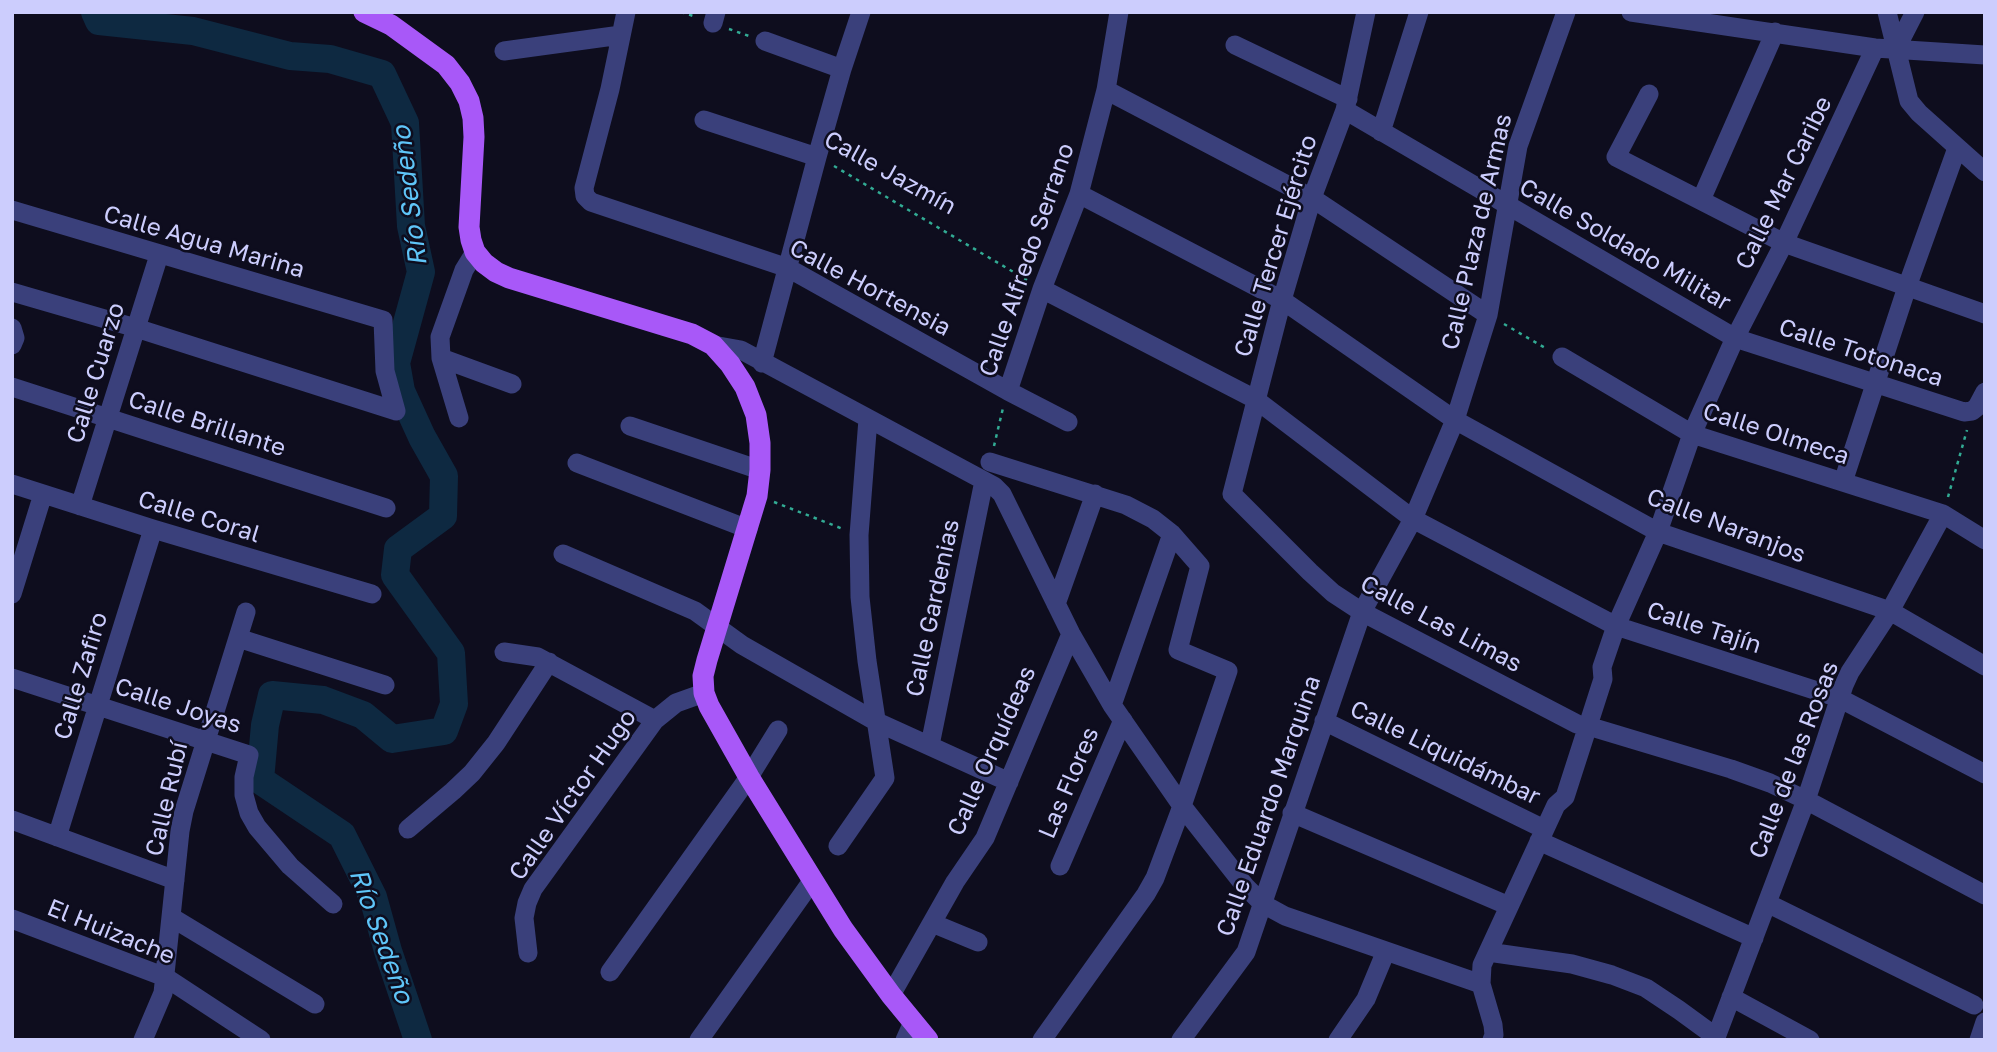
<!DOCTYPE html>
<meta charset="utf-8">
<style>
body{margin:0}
#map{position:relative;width:1997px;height:1052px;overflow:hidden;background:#0e0d1e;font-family:"Golos Text",sans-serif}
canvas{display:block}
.frame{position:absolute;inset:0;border:14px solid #cccdfd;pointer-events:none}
</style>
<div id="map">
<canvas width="1997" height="1052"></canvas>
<div class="frame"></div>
</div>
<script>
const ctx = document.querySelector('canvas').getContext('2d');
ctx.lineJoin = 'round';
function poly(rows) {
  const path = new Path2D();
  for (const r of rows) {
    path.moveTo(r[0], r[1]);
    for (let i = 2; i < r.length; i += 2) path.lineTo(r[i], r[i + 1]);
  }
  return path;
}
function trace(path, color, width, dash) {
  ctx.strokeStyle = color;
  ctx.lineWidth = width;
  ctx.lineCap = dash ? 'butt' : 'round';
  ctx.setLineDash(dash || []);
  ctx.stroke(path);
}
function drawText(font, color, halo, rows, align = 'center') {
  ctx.font = font + ' "Golos Text",sans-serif';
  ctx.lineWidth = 5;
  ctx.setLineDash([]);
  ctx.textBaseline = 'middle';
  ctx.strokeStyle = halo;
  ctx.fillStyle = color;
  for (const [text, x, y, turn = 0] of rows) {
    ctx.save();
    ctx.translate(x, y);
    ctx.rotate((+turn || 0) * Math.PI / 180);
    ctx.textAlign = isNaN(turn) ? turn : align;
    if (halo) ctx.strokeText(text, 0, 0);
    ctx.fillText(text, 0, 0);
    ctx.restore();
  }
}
trace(poly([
 [95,12,99,21,193,31,290,56,330,59,382,74,405,123,411,226,421,272,396,363,401,391,422,437,444,476,443,516,398,549,395,575,451,653,454,704,444,731,392,739,363,715,323,700,272,695,265,725,260,780,342,835,373,897,388,951,418,1040]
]), '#0e2941', 28);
trace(poly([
 [681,12,696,17],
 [729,29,749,36],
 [834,166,1027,280],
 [1504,324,1547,349],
 [994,446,1003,408],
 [1948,497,1967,430],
 [774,502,843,529]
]), '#32ab94', 2.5, [3.5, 5]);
trace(poly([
 [626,12,610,89,584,188,585,196,591,202,788,268,1008,391,1068,422],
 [1366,12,1345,110,1312,198,1282,300,1232,494,1310,572,1333,593,1362,612,1577,724],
 [1631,12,1875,48,1985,55],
 [1887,12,1909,101,1919,113,1985,172],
 [713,23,716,12],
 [765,41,842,69],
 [1235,45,1348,99],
 [1896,49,1915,12],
 [504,51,621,35],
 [1106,90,1312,198,1488,315],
 [1649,94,1616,157,1784,243,1985,314],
 [1345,110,1735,338,1964,412,1972,411,1977,407,1985,392],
 [704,120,817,157],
 [1381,132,1419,12],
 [1079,194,1282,300,1455,420,1658,532,1890,611,1985,666],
 [1701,200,1775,32],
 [12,210,383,320,385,371,396,411],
 [1042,289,1255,399,1413,519,1616,626,1839,698,1985,774],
 [12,292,136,328,396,411],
 [12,328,15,338,12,345],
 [713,345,741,350,994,486,1002,494,1071,634,1112,705,1182,806,1245,886,1263,904,1285,916,1481,984],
 [1562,357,1692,434,1943,514,1985,540],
 [441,358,512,384],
 [762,363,817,157,842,69,861,12],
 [12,387,386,508],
 [1008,391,1042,289,1079,194,1106,90,1119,12],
 [459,418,441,358,440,337,464,270,475,252],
 [630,426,760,470],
 [990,462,1126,505,1153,519,1172,534,1200,566,1178,650,1228,671,1182,806,1155,878,1146,894,1042,1040],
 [577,463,748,529],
 [1843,482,1907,287,1957,148],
 [12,484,153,529,372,594],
 [80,506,159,255],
 [563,554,695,611,742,645,877,722,1009,782],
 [12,594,43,494],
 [1056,604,1095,494],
 [238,638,385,685],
 [504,652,538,657,655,720],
 [12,678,249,755,244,777,244,795,249,813,257,827,290,866,333,904],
 [1112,705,1172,534],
 [1324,721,1544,829],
 [1588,726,1731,769,1770,783,1806,800,1985,895],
 [930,745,984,481],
 [1292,813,1509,906],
 [12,820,175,880],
 [408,829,453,791,472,773,496,743,549,662],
 [57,837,153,529],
 [1539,841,1754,938],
 [838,846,885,778,867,661,860,597,859,535,868,419],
 [1060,866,1123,720],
 [1767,903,1974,1005],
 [171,917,315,1004],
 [12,919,165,977,261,1040],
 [932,923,978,942],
 [1488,952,1572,964,1612,975,1646,988,1679,1010,1716,1037],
 [528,953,524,918,527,903,533,889,655,720,676,703,704,693],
 [610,972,749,777,778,730],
 [891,995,955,882,985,838,1071,634],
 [1731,997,1810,1040],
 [143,1040,163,993,180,831,184,811,246,612],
 [699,1040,812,881],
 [905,1040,913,1022],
 [1181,1040,1246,952,1362,612,1413,519,1455,420,1488,315,1518,146,1566,12],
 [1338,1040,1366,999,1386,951],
 [1492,1040,1494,1035,1493,1025,1481,984,1482,965,1556,805,1565,797,1603,679,1602,667,1616,626,1658,532,1692,434,1735,338,1784,243,1875,48],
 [1715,1040,1806,800,1844,685,1850,672,1890,611,1943,514],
 [1979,1040,1985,1022]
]), '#3a407b', 19);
trace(poly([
 [364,12,391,25,446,65,460,83,469,101,473,118,474,137,469,227,471,240,475,252,484,263,496,272,509,278,692,334,713,345,730,364,745,387,756,415,760,443,760,470,757,496,707,660,703,676,704,693,709,706,749,777,843,929,891,995,928,1040]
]), '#a858f8', 21);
drawText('24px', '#cccdfd', '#0e0d1e', [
 ["Calle Jazmín",890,173,29],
 ["Calle Mar Caribe",1784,183,-64],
 ["Calle Plaza de Armas",1477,232,-77],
 ["Calle Agua Marina",204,242,16],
 ["Calle Soldado Militar",1625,245,30],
 ["Calle Tercer Ejército",1276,246,-73],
 ["Calle Alfredo Serrano",1027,260,-71],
 ["Calle Hortensia",870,288,28],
 ["Calle Totonaca",1861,353,18],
 ["Calle Cuarzo",96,373,-73],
 ["Calle Brillante",207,424,18],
 ["Calle Olmeca",1776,434,18],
 ["Calle Coral",199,517,17],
 ["Calle Naranjos",1726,526,21],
 ["Calle Gardenias",933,608,-78],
 ["Calle Las Limas",1441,624,28],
 ["Calle Tajín",1704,628,18],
 ["Calle Zafiro",81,676,-73],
 ["Calle Joyas",178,706,18],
 ["Calle Orquídeas",992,751,-66],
 ["Calle Liquidámbar",1445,753,26],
 ["Calle de las Rosas",1794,760,-69],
 ["Las Flores",1069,783,-67],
 ["Calle Víctor Hugo",573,795,-55],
 ["Calle Rubí",167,799,-77],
 ["Calle Eduardo Marquina",1269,806,-71],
 ["El Huizache",111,932,22]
]);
drawText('italic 26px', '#5fc5f8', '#0e0d1e', [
 ["Río Sedeño",410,196,-97],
 ["Río Sedeño",381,936,70]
]);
</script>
